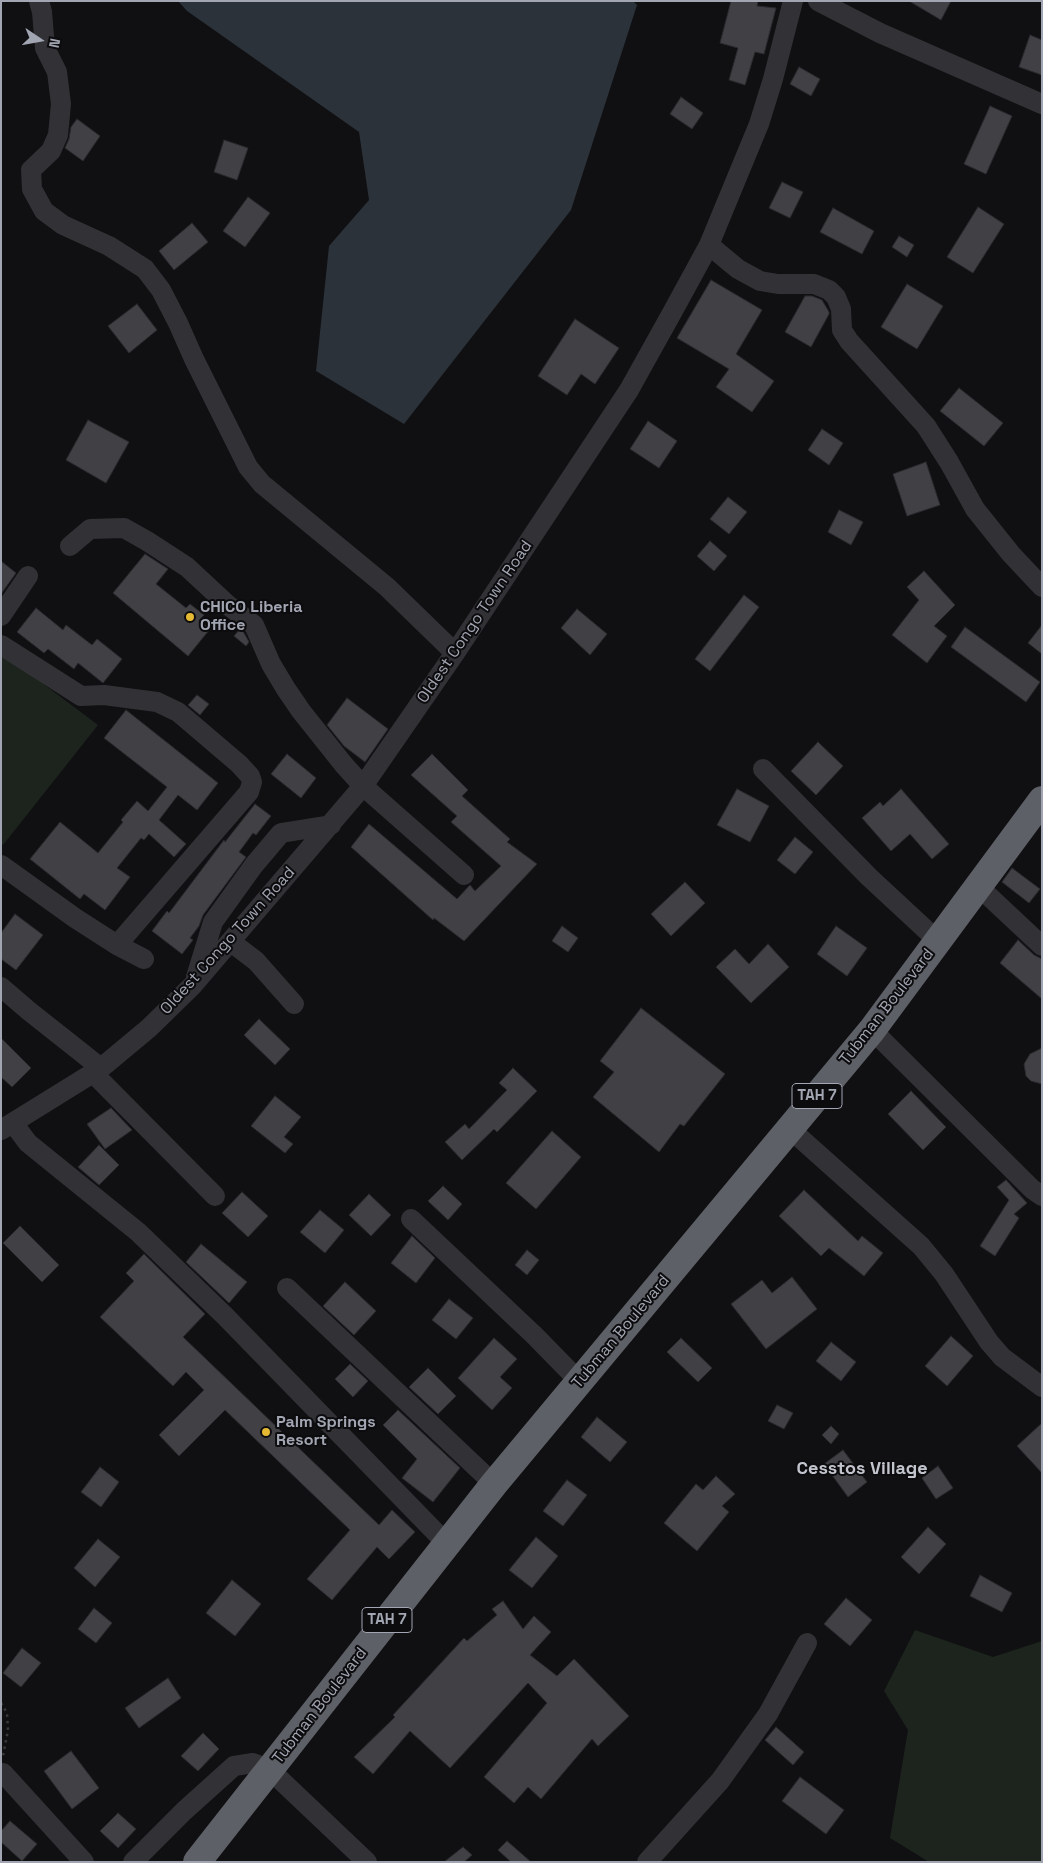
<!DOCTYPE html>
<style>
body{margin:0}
#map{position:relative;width:1043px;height:1863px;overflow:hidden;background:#101012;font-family:"Space Grotesk",sans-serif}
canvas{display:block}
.frame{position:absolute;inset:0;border:2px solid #a2a6b2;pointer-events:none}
.north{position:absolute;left:15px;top:15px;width:50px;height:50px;-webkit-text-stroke:4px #0c0b0d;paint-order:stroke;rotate:102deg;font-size:14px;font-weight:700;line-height:20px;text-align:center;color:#a2a6b2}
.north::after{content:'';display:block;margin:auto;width:18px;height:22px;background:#a2a6b2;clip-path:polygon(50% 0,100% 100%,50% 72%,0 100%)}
</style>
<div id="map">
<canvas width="1043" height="1863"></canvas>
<div class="frame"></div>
<div class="north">N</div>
</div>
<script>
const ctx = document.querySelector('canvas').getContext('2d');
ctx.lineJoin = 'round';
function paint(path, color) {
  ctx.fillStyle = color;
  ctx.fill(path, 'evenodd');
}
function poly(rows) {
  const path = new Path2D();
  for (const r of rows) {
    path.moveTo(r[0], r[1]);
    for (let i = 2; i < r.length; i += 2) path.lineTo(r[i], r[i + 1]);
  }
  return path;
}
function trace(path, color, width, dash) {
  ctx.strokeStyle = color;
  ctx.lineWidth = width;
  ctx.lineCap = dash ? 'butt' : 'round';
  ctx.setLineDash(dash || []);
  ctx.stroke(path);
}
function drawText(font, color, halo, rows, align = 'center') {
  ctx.font = font + ' "Space Grotesk",sans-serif';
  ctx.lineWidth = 4;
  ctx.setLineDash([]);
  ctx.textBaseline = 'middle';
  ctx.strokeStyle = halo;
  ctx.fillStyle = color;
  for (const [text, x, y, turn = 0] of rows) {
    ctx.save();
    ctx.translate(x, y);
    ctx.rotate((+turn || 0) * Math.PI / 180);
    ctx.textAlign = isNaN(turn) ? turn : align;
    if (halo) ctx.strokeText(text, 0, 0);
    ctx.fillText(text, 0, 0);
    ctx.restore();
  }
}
paint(poly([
 [1,652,98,725,3,845,1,843],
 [915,1630,993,1657,1042,1641,1042,1862,929,1862,890,1838,908,1730,884,1691]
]), '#1d241e');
paint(poly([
 [178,1,633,1,637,5,571,210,404,424,316,371,329,246,369,200,359,132,187,11]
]), '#2b3239');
const building = poly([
 [731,1,758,1,757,6,776,8,764,54,755,52,745,85,729,80,738,48,720,43,731,1],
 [909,1,951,1,941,20,909,1],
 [1030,35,1042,40,1042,75,1019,67,1030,35],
 [799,67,820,79,811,96,790,84,799,67],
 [681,97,703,113,692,129,670,114,681,97],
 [990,106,1012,116,986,174,964,164,990,106],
 [77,119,100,136,83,161,65,148,69,139,71,127,77,119],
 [224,140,248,148,237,180,214,172,224,140],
 [782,182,803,192,790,218,769,208,782,182],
 [248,197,270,213,245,247,223,231,248,197],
 [978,207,1004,224,973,273,947,257,978,207],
 [833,208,874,231,862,254,820,232,833,208],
 [192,223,208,242,174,270,159,251,192,223],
 [899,236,914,245,907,257,892,247,899,236],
 [711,280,762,310,736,354,774,381,752,412,716,387,729,369,677,338,711,280],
 [907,284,943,306,917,349,881,327,907,284],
 [805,296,812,296,822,300,829,312,829,314,811,347,785,332,805,296],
 [137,304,157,330,129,353,108,326,137,304],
 [575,319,619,348,595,384,581,374,567,395,538,376,575,319],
 [959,388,1003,423,984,446,940,411,959,388],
 [88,420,129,442,106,483,66,460,88,420],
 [648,421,677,441,659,468,630,449,648,421],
 [822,429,843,443,829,465,808,450,822,429],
 [926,462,940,505,907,516,893,474,926,462],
 [728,497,747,512,729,534,710,519,728,497],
 [839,510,863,522,851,545,828,532,839,510],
 [710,541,727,556,714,571,697,556,710,541],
 [145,554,168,569,156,584,186,608,190,604,204,615,199,620,210,629,188,656,113,593,145,554],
 [1,561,16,573,1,594,1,561],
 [924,571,955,605,934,626,947,636,927,663,892,635,919,600,907,587,924,571],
 [744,595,759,607,710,671,695,659,744,595],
 [36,608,63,630,66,625,92,645,97,639,122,659,103,683,78,663,74,669,48,649,44,653,17,632,36,608],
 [577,609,607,634,590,655,561,628,577,609],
 [1042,625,1042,654,1028,643,1042,625],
 [965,627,1040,682,1026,702,951,647,965,627],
 [240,629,244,633,249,642,246,646,234,636,240,629],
 [197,695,209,704,200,715,188,705,197,695],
 [347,698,388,729,365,762,344,746,327,725,347,698],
 [126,710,218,783,197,810,178,795,159,820,186,844,174,857,149,834,144,840,141,838,117,868,130,877,105,910,84,894,80,899,30,859,60,822,98,853,123,822,121,820,137,801,148,811,167,787,104,738,126,710],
 [818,742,843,766,816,795,791,771,818,742],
 [287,754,316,778,301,798,271,774,287,754],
 [432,754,468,790,462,796,510,839,507,842,537,864,464,941,434,918,433,920,351,847,369,824,457,899,470,885,475,891,501,866,451,822,457,816,411,775,432,754],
 [737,789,769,806,750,842,717,825,737,789],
 [901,789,949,844,932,859,910,834,891,851,862,818,880,802,883,806,901,789],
 [255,804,271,816,256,835,253,833,239,852,246,857,203,915,199,926,190,938,193,940,182,954,152,931,167,911,169,913,224,840,225,842,255,804],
 [795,837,813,852,795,874,777,860,795,837],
 [1012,868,1040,889,1029,903,1002,882,1012,868],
 [685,882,705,903,671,936,651,914,685,882],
 [15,914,43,935,16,970,1,959,1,933,15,914],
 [562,926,578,938,568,952,552,941,562,926],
 [836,926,867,948,847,976,817,954,836,926],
 [1018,940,1034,955,1042,959,1042,999,1000,963,1018,940],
 [768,944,789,967,751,1003,716,967,735,949,749,964,768,944],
 [641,1008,725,1074,684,1126,680,1124,659,1152,593,1097,614,1072,600,1061,641,1008],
 [259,1019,290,1049,275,1065,244,1035,259,1019],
 [1,1038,31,1068,12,1087,1,1077,1,1038],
 [1042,1048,1042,1084,1031,1081,1026,1076,1024,1064,1030,1054,1042,1048],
 [513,1068,537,1091,497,1132,494,1129,462,1160,445,1142,465,1124,469,1129,507,1090,499,1083,513,1068],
 [911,1091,946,1127,923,1150,888,1114,911,1091],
 [275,1096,301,1117,284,1137,293,1144,285,1153,251,1126,275,1096],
 [111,1108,132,1130,105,1149,87,1124,111,1108],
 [552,1131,581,1157,536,1209,506,1183,552,1131],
 [99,1145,119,1165,99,1185,78,1167,99,1145],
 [1006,1180,1027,1203,1014,1214,1019,1218,995,1256,980,1246,1009,1200,997,1187,1006,1180],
 [443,1186,462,1204,448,1220,428,1201,443,1186],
 [804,1190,858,1241,862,1236,883,1253,864,1276,829,1248,821,1256,779,1216,804,1190],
 [242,1192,268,1216,248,1237,222,1213,242,1192],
 [369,1194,391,1215,371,1236,349,1215,369,1194],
 [320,1210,344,1230,325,1253,300,1232,320,1210],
 [20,1226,59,1265,42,1282,3,1243,20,1226],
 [412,1236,435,1258,416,1283,391,1263,412,1236],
 [201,1244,247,1282,229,1303,186,1262,201,1244],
 [527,1250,539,1260,527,1275,515,1265,527,1250],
 [144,1254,205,1314,183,1337,379,1525,392,1510,415,1532,389,1559,377,1547,332,1600,307,1579,350,1530,225,1410,179,1456,159,1435,204,1390,186,1372,173,1386,100,1317,134,1281,126,1273,144,1254],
 [792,1277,817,1309,766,1349,731,1304,762,1280,772,1293,792,1277],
 [345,1282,376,1311,354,1335,323,1306,345,1282],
 [449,1299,473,1318,456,1339,432,1320,449,1299],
 [951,1336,973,1356,947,1386,925,1366,951,1336],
 [494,1338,517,1359,500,1377,512,1388,492,1410,458,1378,494,1338],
 [681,1338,712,1368,698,1382,667,1352,681,1338],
 [831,1342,856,1362,841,1381,816,1361,831,1342],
 [350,1364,368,1381,353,1397,335,1379,350,1364],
 [428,1368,456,1396,438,1414,409,1387,428,1368],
 [777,1405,793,1413,784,1429,768,1421,777,1405],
 [398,1410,460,1468,433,1502,402,1478,417,1459,383,1425,398,1410],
 [597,1417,627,1442,610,1462,581,1437,597,1417],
 [1042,1423,1042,1473,1017,1446,1042,1423],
 [831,1426,839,1434,831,1444,822,1435,831,1426],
 [843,1450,867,1482,848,1497,824,1464,843,1450],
 [938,1466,953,1488,936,1499,922,1478,938,1466],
 [100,1467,119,1482,101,1507,81,1492,100,1467],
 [716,1476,735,1494,722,1506,729,1512,697,1551,664,1523,696,1484,703,1490,716,1476],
 [567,1480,587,1495,563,1526,543,1511,567,1480],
 [928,1527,946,1544,919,1574,901,1557,928,1527],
 [536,1537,558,1556,532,1588,509,1570,536,1537],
 [98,1539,120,1557,95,1587,74,1568,98,1539],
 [980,1575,1012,1593,1002,1612,970,1596,980,1575],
 [232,1580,261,1604,235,1636,206,1613,232,1580],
 [846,1598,872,1620,850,1646,824,1624,846,1598],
 [503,1601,523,1629,534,1616,551,1632,530,1655,557,1676,574,1659,629,1716,598,1746,592,1739,541,1799,528,1787,514,1803,484,1777,547,1703,528,1683,450,1768,410,1731,373,1774,354,1757,395,1717,393,1715,464,1638,467,1641,497,1615,492,1609,503,1601],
 [94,1608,112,1623,96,1643,78,1629,94,1608],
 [22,1648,41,1663,21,1687,3,1673,22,1648],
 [168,1678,181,1698,139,1728,125,1708,168,1678],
 [776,1727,804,1752,793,1765,765,1740,776,1727],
 [203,1733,219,1749,198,1771,181,1756,203,1733],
 [71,1751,99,1788,72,1809,44,1771,71,1751],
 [800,1777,844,1810,826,1834,782,1801,800,1777],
 [118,1813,136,1829,118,1848,100,1831,118,1813],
 [10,1821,37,1844,22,1861,1,1842,1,1831,10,1821],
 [507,1841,531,1862,511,1862,498,1850,507,1841],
 [463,1847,472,1855,464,1862,444,1862,463,1847]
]);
paint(building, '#404045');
trace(building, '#2b2a2e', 1);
trace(poly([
 [1,1703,7,1713,8,1730,3,1756]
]), '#38393d', 2.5, [2.5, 4]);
trace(poly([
 [39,1,42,12,45,48,57,72,61,104,58,135,51,151,31,170,32,189,44,211,63,225,109,246,145,269,161,290,178,323,194,359,248,467,262,484,387,587,455,653],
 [818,1,880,33,1042,104],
 [709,245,738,269,760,281,778,284,814,284,829,290,836,297,841,309,842,330,849,341,926,426,949,462,975,509,1011,554,1042,587],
 [70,546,90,529,124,528,147,541,187,567,229,606,254,625,271,664,286,689,301,711,344,765,363,786,464,875],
 [1,616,28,576],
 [1,645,81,696,104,695,157,702,178,712,239,764,250,776,252,782,249,792,117,945],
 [763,769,869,877,938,941],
 [1,865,75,918,117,945,144,959],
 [978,886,1042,946],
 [231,942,256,961,294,1004],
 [196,977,213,922,254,865,281,833,331,825],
 [1,987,29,1011,101,1068],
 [872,1030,1032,1189,1042,1196],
 [92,1072,215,1196],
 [13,1123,28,1143,138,1232,225,1316,447,1544],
 [790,1129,921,1246,944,1274,989,1342,1002,1357,1042,1387],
 [1,1130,101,1068,149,1028,193,985,363,786,455,653,629,390,673,311,709,245,759,124,773,79,793,1],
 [411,1219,535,1336,580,1382],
 [287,1288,494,1484],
 [3,1773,84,1862],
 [133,1862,184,1811,234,1766,253,1763,269,1769,367,1862],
 [647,1862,720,1781,768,1714,807,1643]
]), '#323236', 20);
trace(poly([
 [197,1862,494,1484,872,1030,1042,800]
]), '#5e6067', 28);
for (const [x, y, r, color] of [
 [190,617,5,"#e6b934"],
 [266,1432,5,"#e6b934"]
]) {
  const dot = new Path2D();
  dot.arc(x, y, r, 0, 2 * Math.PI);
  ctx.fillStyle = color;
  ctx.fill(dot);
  trace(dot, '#0c0b0d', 2);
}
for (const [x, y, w] of [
 [817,1096,50],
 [387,1620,50]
]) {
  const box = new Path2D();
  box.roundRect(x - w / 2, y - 12.5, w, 25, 4);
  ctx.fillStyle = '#0c0b0d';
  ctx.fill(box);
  trace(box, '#a2a6b2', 1);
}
drawText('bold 15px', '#a2a6b2', null, [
 ["TAH 7",817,1096],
 ["TAH 7",387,1620]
]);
drawText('bold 16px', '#a2a6b2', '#0c0b0d', [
 ["CHICO Liberia",200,608],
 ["Office",200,626],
 ["Palm Springs",276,1423],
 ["Resort",276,1441]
], 'left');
drawText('16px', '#a2a6b2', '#0c0b0d', [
 ["Oldest Congo Town Road",475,622,-56],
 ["Oldest Congo Town Road",228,941,-48],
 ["Tubman Boulevard",887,1007,-52],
 ["Tubman Boulevard",621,1332,-50],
 ["Tubman Boulevard",320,1706,-52]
]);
drawText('bold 18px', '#c3c5ce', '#0c0b0d', [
 ["Cesstos Village",862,1469]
]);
</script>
